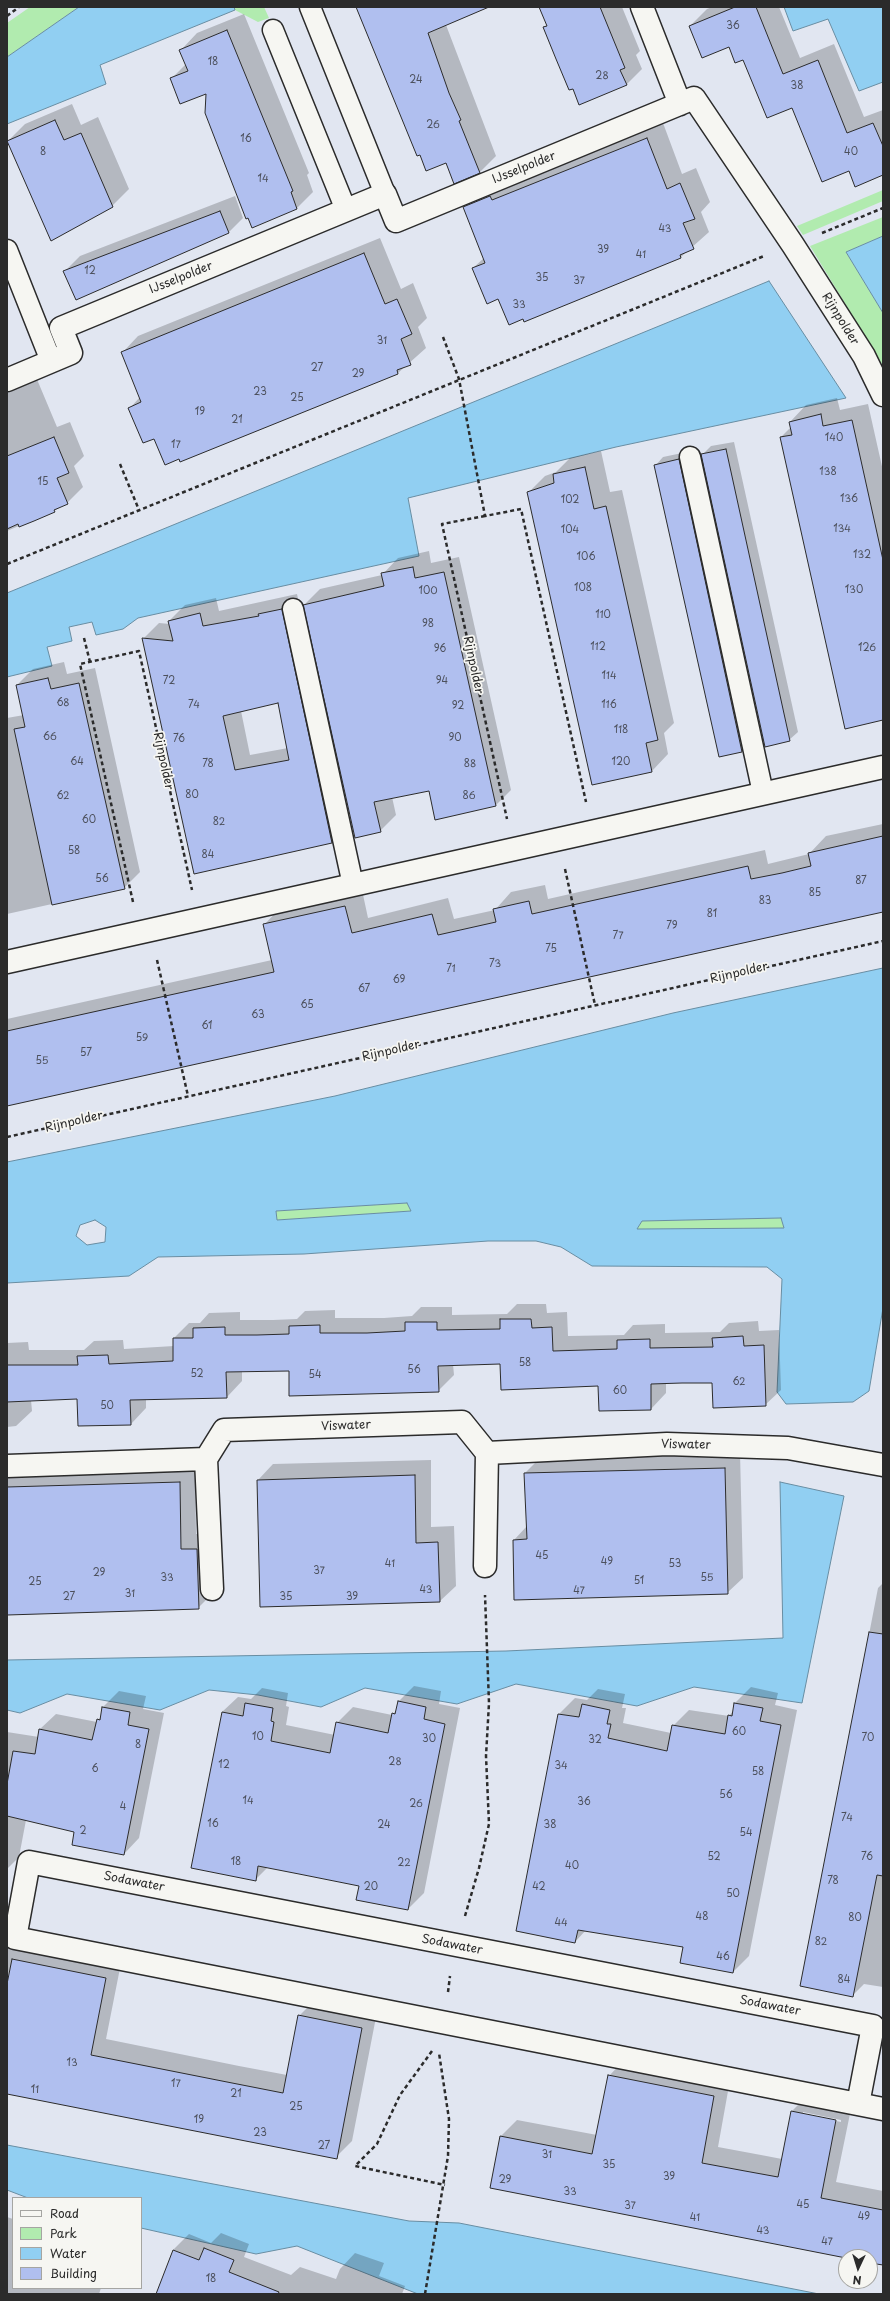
<!DOCTYPE html>
<style>
body{margin:0}
#map{position:relative;width:890px;height:2301px;overflow:hidden;background:#e1e6f1;font-family:"Playpen Sans",sans-serif}
canvas{display:block}
.frame{position:absolute;inset:0;border:8px solid #2b2b2b;pointer-events:none}
.legend{position:absolute;left:12px;top:2197px;width:130px;height:92px;box-sizing:border-box;background:#f6f6f2;border:1px solid #a5a5a2;margin:0;padding:5px 7px;list-style:none;font-size:12px;color:#2b2b2b}
.legend li{display:flex;align-items:center;gap:8px;height:20px}
.legend b{width:20px;border:1px solid #a5a5a2}
.north{position:absolute;left:838px;top:2249px;width:40px;height:40px;box-sizing:border-box;background:#f6f6f2;border:1px solid #a5a5a2;border-radius:50%;rotate:184deg;font-size:11px;font-weight:700;line-height:16px;text-align:center;color:#2b2b2b}
.north::after{content:'';display:block;margin:auto;width:14px;height:18px;background:#2b2b2b;clip-path:polygon(50% 0,100% 100%,50% 72%,0 100%)}
</style>
<div id="map">
<canvas width="890" height="2301"></canvas>
<div class="frame"></div>
<ul class="legend">
<li><b style="height:5px;background:#f6f6f2"></b>Road</li>
<li><b style="height:11px;background:#b1ebaf"></b>Park</li>
<li><b style="height:11px;background:#91cff2"></b>Water</li>
<li><b style="height:11px;background:#b0bfef"></b>Building</li>
</ul>
<div class="north">N</div>
</div>
<script>
const ctx = document.querySelector('canvas').getContext('2d');
ctx.lineJoin = 'round';
function paint(path, color) {
  ctx.fillStyle = color;
  ctx.fill(path, 'evenodd');
}
function poly(rows) {
  const path = new Path2D();
  for (const r of rows) {
    path.moveTo(r[0], r[1]);
    for (let i = 2; i < r.length; i += 2) path.lineTo(r[i], r[i + 1]);
  }
  return path;
}
function trace(path, color, width, dash) {
  ctx.strokeStyle = color;
  ctx.lineWidth = width;
  ctx.lineCap = dash ? 'butt' : 'round';
  ctx.setLineDash(dash || []);
  ctx.stroke(path);
}
function drawText(font, color, halo, rows, align = 'center') {
  ctx.font = font + ' "Playpen Sans",sans-serif';
  ctx.lineWidth = 3.5;
  ctx.setLineDash([]);
  ctx.textBaseline = 'middle';
  ctx.strokeStyle = halo;
  ctx.fillStyle = color;
  for (const [text, x, y, turn = 0] of rows) {
    ctx.save();
    ctx.translate(x, y);
    ctx.rotate((+turn || 0) * Math.PI / 180);
    ctx.textAlign = isNaN(turn) ? turn : align;
    if (halo) ctx.strokeText(text, 0, 0);
    ctx.fillText(text, 0, 0);
    ctx.restore();
  }
}
paint(poly([
 [30,7,79,7,7,57,7,23],
 [234,7,264,7,269,18,258,22,235,10],
 [883,190,883,201,803,235,797,226],
 [883,217,883,236,846,252,883,313,883,366,810,246],
 [407,1203,411,1211,277,1220,276,1211],
 [781,1218,784,1228,637,1229,642,1221]
]), '#b1ebaf');
const water = poly([
 [79,7,234,7,235,10,100,65,106,84,7,124,7,57,79,7],
 [784,7,883,7,883,82,859,91,828,19,793,31,784,7],
 [883,236,883,313,846,252,883,236],
 [769,281,846,398,616,447,408,498,419,556,138,618,123,629,96,635,92,622,69,627,72,641,47,647,52,666,7,677,7,593,769,281],
 [883,968,883,1308,869,1391,853,1402,786,1404,777,1392,782,1279,767,1267,592,1266,561,1247,536,1241,488,1241,304,1254,158,1257,129,1276,7,1283,7,1162,335,1096,673,1013,883,968],
 [407,1203,411,1211,277,1220,276,1211,407,1203],
 [781,1218,784,1228,637,1229,642,1221,781,1218],
 [95,1220,106,1227,105,1242,87,1245,76,1236,80,1225,95,1220],
 [780,1482,844,1496,802,1703,694,1687,637,1706,516,1684,457,1704,365,1688,321,1707,258,1695,209,1690,160,1710,67,1694,20,1713,7,1710,7,1660,506,1651,783,1638,780,1482],
 [7,2145,409,2221,459,2223,819,2294,418,2294,297,2246,256,2254,141,2228,141,2198,28,2198,7,2190,7,2145]
]);
paint(water, '#91cff2');
trace(water, '#688da2', 1);
paint(poly([
 [357,7,480,7,473,14,446,25,496,156,480,172,454,182,446,162],
 [540,7,622,7,640,51,636,55,642,69,626,85,573,88,544,27,547,25],
 [712,7,779,7,800,58,834,44,864,117,883,110,883,174,850,170,793,106,730,46,690,26,707,9],
 [244,14,309,173,307,175,313,192,297,208,207,92,171,79,186,64,181,50,197,33],
 [72,104,81,125,98,117,129,189,112,206,8,141,25,124],
 [663,123,682,174,696,168,710,202,701,212,709,232,681,257,499,298,473,268,484,258,464,207,480,191,507,185],
 [235,196,243,218,228,233,65,271,80,256],
 [380,238,401,289,413,283,427,318,418,327,426,348,398,373,179,458,155,437,130,408,140,397,123,352,138,336],
 [36,377,57,427,70,422,84,456,74,466,83,487,67,503,54,511,7,531,7,389],
 [837,398,840,410,868,404,883,471,883,719,781,437,791,427,790,422,806,405],
 [734,442,798,732,789,740,702,455,711,446],
 [601,451,610,492,622,490,674,723,664,733,668,754,652,771,528,493,545,476,556,472,570,458],
 [687,452,750,743,742,751,720,756,655,466,663,457],
 [429,551,431,563,459,557,511,790,495,806,430,790,392,797,396,815,380,831,304,605,320,589,382,575,398,558],
 [297,594,347,826,332,842,195,873,143,639,159,623,170,624,169,621,185,605,216,598,219,611],
 [278,702,288,748,250,755,241,711],
 [64,662,67,674,95,668,140,872,124,888,7,914,7,718,24,715,17,685,33,669],
 [883,824,883,910,7,1105,7,1019,272,960,264,925,280,908,362,890,368,918,448,898,454,919,495,910,511,892,545,885,548,899,765,850,768,864,809,854,826,836],
 [517,1304,546,1304,547,1313,567,1312,568,1336,624,1335,633,1325,665,1324,665,1333,720,1332,729,1323,758,1321,759,1331,779,1330,781,1390,765,1405,713,1382,666,1383,666,1393,651,1409,599,1385,501,1363,453,1364,454,1375,438,1391,290,1370,242,1371,242,1381,227,1397,146,1398,146,1408,131,1424,78,1398,31,1400,32,1411,16,1426,7,1427,7,1343,28,1342,29,1350,84,1350,94,1341,123,1340,124,1349,174,1346,174,1338,189,1323,200,1323,209,1313,240,1312,240,1320,273,1320,297,1319,305,1311,335,1310,335,1318,384,1318,412,1316,421,1307,452,1307,452,1315,507,1314],
 [740,1452,743,1578,727,1593,514,1540,527,1526,525,1473,541,1457],
 [431,1460,431,1527,454,1526,456,1586,440,1601,258,1480,273,1464],
 [195,1467,196,1534,212,1533,214,1592,198,1608,7,1614,7,1472],
 [883,1583,883,1987,864,1984,852,1996,801,1986,878,1588],
 [414,1686,441,1691,439,1704,460,1708,424,1893,408,1909,360,1885,268,1867,255,1880,222,1712,238,1697,251,1699,262,1688,288,1693,286,1706,289,1707,286,1725,335,1735,337,1723,353,1707,392,1715,397,1710,398,1702],
 [751,1687,778,1693,775,1705,797,1710,749,1956,733,1972,685,1946,586,1930,575,1942,517,1930,559,1714,575,1698,587,1700,598,1689,625,1694,622,1708,626,1708,623,1723,671,1733,673,1726,689,1710,729,1716,733,1711,735,1703],
 [119,1691,146,1696,143,1709,164,1713,139,1838,124,1854,75,1831,26,1820,19,1857,7,1869,7,1732,39,1737,40,1729,56,1714,97,1722,102,1715,103,1707],
 [7,1939,121,1963,106,2039,239,2066,287,2075,299,2016,315,2000,377,2012,352,2141,336,2157,7,2093],
 [625,2059,730,2080,718,2147,761,2155,782,2159,792,2111,808,2095,852,2104,836,2182,883,2191,883,2264,870,2261,870,2257,491,2188,501,2136,517,2120,597,2135,609,2076],
 [803,2112,841,2120,841,2122,803,2114],
 [7,2217,13,2219,13,2288,101,2288,99,2294,7,2294],
 [221,2233,249,2244,244,2257,291,2275,300,2267,336,2279,340,2269,355,2253,384,2263,379,2276,405,2286,402,2294,157,2294,173,2250,189,2234,211,2243]
]), '#0003');
const building = poly([
 [356,7,489,7,428,33,449,93,461,120,459,121,480,173,454,184,446,163,426,171,420,155,417,156,356,7],
 [539,7,600,7,625,68,620,70,627,85,579,105,573,89,569,90,556,59,543,27,547,26,539,7],
 [735,7,756,7,783,74,818,60,847,133,873,123,883,146,883,175,855,187,849,171,822,182,792,108,767,118,743,60,735,63,729,47,702,58,689,26,735,7],
 [227,30,293,191,291,192,297,209,252,228,248,218,246,219,205,113,206,94,180,104,170,78,188,71,179,50,227,30],
 [55,120,64,140,81,133,113,207,51,241,7,141,55,120],
 [647,138,667,189,680,183,695,219,683,223,694,249,680,255,681,258,524,322,523,319,509,325,498,299,487,304,472,268,485,263,463,207,490,196,492,200,647,138],
 [220,211,229,233,76,300,63,271,220,211],
 [364,253,385,304,397,299,412,334,401,339,411,365,397,370,398,374,180,462,179,459,165,465,154,439,143,443,128,408,141,402,121,352,364,253],
 [821,414,823,426,852,420,883,560,883,720,845,729,780,437,792,435,789,422,821,414],
 [54,437,69,473,57,478,68,504,54,510,55,512,34,521,19,527,18,524,7,529,7,456,54,437],
 [726,449,790,741,765,747,701,454,726,449],
 [679,459,742,752,719,757,654,465,679,459],
 [585,467,594,509,606,506,658,740,646,743,652,772,592,785,527,492,554,483,553,474,585,467],
 [413,567,415,578,444,572,496,806,435,820,429,791,374,802,381,832,355,838,303,605,384,586,381,573,413,567],
 [282,609,332,843,194,874,142,638,173,641,168,621,200,613,203,626,259,616,258,614,282,609],
 [278,703,289,760,235,770,223,716,278,703],
 [48,678,51,689,79,683,125,889,52,905,14,729,25,727,16,685,48,678],
 [883,836,883,912,7,1106,7,1031,274,972,263,924,345,906,352,933,432,914,438,935,496,922,493,909,529,901,532,914,748,866,751,879,782,873,811,866,808,853,883,836],
 [500,1319,531,1319,532,1328,552,1327,553,1351,617,1349,617,1340,650,1339,650,1348,713,1347,712,1338,743,1336,744,1346,764,1345,766,1406,713,1408,712,1383,682,1383,651,1384,651,1410,599,1411,598,1386,501,1390,500,1364,438,1366,439,1392,289,1396,289,1371,226,1372,227,1398,130,1400,131,1425,78,1426,77,1399,7,1402,7,1365,78,1365,77,1356,108,1355,109,1364,173,1361,173,1338,193,1338,193,1328,225,1327,225,1335,257,1335,289,1334,289,1326,320,1325,320,1333,367,1333,405,1331,405,1322,437,1322,437,1330,500,1329,500,1319],
 [725,1468,728,1594,514,1600,513,1540,527,1539,524,1473,725,1468],
 [415,1475,416,1543,438,1542,440,1602,260,1607,257,1480,415,1475],
 [180,1482,181,1549,197,1549,199,1609,7,1615,7,1487,180,1482],
 [869,1632,883,1634,883,1876,877,1875,853,1997,800,1986,869,1632],
 [398,1701,426,1707,424,1719,445,1724,408,1910,356,1900,359,1886,299,1874,258,1866,256,1881,191,1868,222,1712,243,1716,245,1703,273,1708,271,1721,274,1722,271,1741,330,1753,336,1722,388,1733,392,1713,395,1714,398,1701],
 [734,1703,763,1708,760,1721,781,1725,733,1973,680,1963,683,1947,578,1930,575,1943,516,1931,558,1714,579,1717,582,1704,610,1710,607,1724,611,1724,608,1738,667,1751,672,1725,725,1734,728,1715,732,1716,734,1703],
 [102,1707,130,1712,128,1725,149,1729,124,1855,72,1845,74,1832,7,1816,7,1784,13,1751,35,1754,39,1729,92,1740,97,1719,100,1720,102,1707],
 [12,1959,106,1978,91,2055,222,2081,283,2093,298,2015,362,2028,337,2159,7,2094,7,1984,12,1959],
 [608,2075,714,2096,702,2163,745,2171,778,2177,791,2111,836,2120,821,2198,883,2210,883,2265,870,2263,870,2257,846,2258,490,2188,500,2136,592,2154,608,2075],
 [204,2248,234,2260,229,2272,279,2292,278,2294,156,2294,173,2250,199,2260,204,2248]
]);
paint(building, '#b0bfef');
trace(building, '#2b2b2b', 1);
const service = poly([
 [310,7,385,194],
 [273,30,346,210],
 [7,250,51,361],
 [690,457,763,793],
 [293,609,353,885]
]);
const minor = poly([
 [642,7,680,104],
 [7,380,71,353,61,328,385,194,396,221,694,98,793,245,864,356,883,395],
 [7,962,883,767],
 [206,1459,212,1589],
 [7,1466,206,1459,224,1430,462,1422,487,1453,667,1444,788,1448,883,1465],
 [485,1566,487,1453],
 [858,2104,873,2026,29,1862,15,1938,883,2109]
]);
trace(service, '#2b2b2b', 23);
trace(minor, '#2b2b2b', 25);
trace(poly([
 [7,16,19,7],
 [822,233,883,208],
 [443,337,459,379,485,516,521,509,586,802],
 [120,464,139,510],
 [485,516,442,524,507,819],
 [7,564,764,256],
 [84,638,90,662],
 [565,869,595,1005],
 [133,902,80,664,139,651,192,890],
 [157,960,188,1096],
 [7,1137,883,941],
 [465,1916,479,1868,489,1824,486,1756,489,1703,485,1595],
 [448,1992,450,1976],
 [432,2051,400,2095,377,2144,355,2166,445,2185],
 [425,2294,448,2156,449,2119,439,2053]
]), '#2b2b2b', 2.5, [4, 3]);
trace(service, '#f6f6f2', 20);
trace(minor, '#f6f6f2', 22);
drawText('10px', '#4c505c', null, [
 ["36",733,26],
 ["18",213,62],
 ["28",602,76],
 ["24",416,80],
 ["38",797,86],
 ["26",433,125],
 ["16",246,139],
 ["8",43,152],
 ["40",851,152],
 ["14",263,179],
 ["43",665,229],
 ["39",603,250],
 ["41",641,255],
 ["12",90,271],
 ["35",542,278],
 ["37",579,281],
 ["33",519,305],
 ["31",382,341],
 ["27",317,368],
 ["29",358,374],
 ["23",260,392],
 ["25",297,398],
 ["19",200,412],
 ["21",237,420],
 ["140",834,438],
 ["17",176,445],
 ["138",828,472],
 ["15",43,482],
 ["136",849,499],
 ["102",570,500],
 ["134",842,529],
 ["104",570,530],
 ["132",862,555],
 ["106",586,557],
 ["108",583,588],
 ["130",854,590],
 ["100",428,591],
 ["110",603,615],
 ["98",428,624],
 ["112",598,647],
 ["126",867,648],
 ["96",440,649],
 ["114",609,676],
 ["72",169,681],
 ["94",442,681],
 ["68",63,703],
 ["74",194,705],
 ["116",609,705],
 ["92",458,706],
 ["118",621,730],
 ["66",50,737],
 ["90",455,738],
 ["76",179,739],
 ["64",77,762],
 ["120",621,762],
 ["78",208,764],
 ["88",470,764],
 ["80",192,795],
 ["62",63,796],
 ["86",469,796],
 ["60",89,820],
 ["82",219,822],
 ["58",74,851],
 ["84",208,855],
 ["56",102,879],
 ["87",861,881],
 ["85",815,893],
 ["83",765,901],
 ["81",712,914],
 ["79",672,926],
 ["77",618,936],
 ["75",551,949],
 ["73",495,964],
 ["71",451,969],
 ["69",399,980],
 ["67",364,989],
 ["65",307,1005],
 ["63",258,1015],
 ["61",207,1026],
 ["59",142,1038],
 ["57",86,1053],
 ["55",42,1061],
 ["58",525,1363],
 ["56",414,1370],
 ["52",197,1374],
 ["54",315,1375],
 ["62",739,1382],
 ["60",620,1391],
 ["50",107,1406],
 ["45",542,1556],
 ["49",607,1562],
 ["41",390,1564],
 ["53",675,1564],
 ["37",319,1571],
 ["29",99,1573],
 ["33",167,1578],
 ["55",707,1578],
 ["51",639,1581],
 ["25",35,1582],
 ["43",426,1590],
 ["47",579,1591],
 ["31",130,1594],
 ["27",69,1597],
 ["35",286,1597],
 ["39",352,1597],
 ["60",739,1732],
 ["10",258,1737],
 ["70",868,1738],
 ["30",429,1739],
 ["32",595,1740],
 ["8",138,1745],
 ["28",395,1762],
 ["12",224,1765],
 ["34",561,1766],
 ["6",95,1769],
 ["58",758,1772],
 ["56",726,1795],
 ["14",248,1801],
 ["36",584,1802],
 ["26",416,1804],
 ["4",123,1807],
 ["74",847,1818],
 ["16",213,1824],
 ["24",384,1825],
 ["38",550,1825],
 ["2",83,1831],
 ["54",746,1833],
 ["52",714,1857],
 ["76",867,1857],
 ["18",236,1862],
 ["22",404,1863],
 ["40",572,1866],
 ["78",833,1881],
 ["20",371,1887],
 ["42",539,1887],
 ["50",733,1894],
 ["48",702,1917],
 ["80",855,1918],
 ["44",561,1923],
 ["82",821,1942],
 ["46",723,1957],
 ["84",844,1980],
 ["13",72,2063],
 ["17",176,2084],
 ["11",35,2090],
 ["21",236,2094],
 ["25",296,2107],
 ["19",199,2120],
 ["23",260,2133],
 ["27",324,2146],
 ["31",547,2155],
 ["35",609,2165],
 ["39",669,2177],
 ["29",505,2180],
 ["33",570,2192],
 ["45",803,2205],
 ["37",630,2206],
 ["49",864,2217],
 ["41",695,2218],
 ["43",763,2231],
 ["47",827,2242],
 ["18",211,2279]
]);
drawText('12px', '#2b2b2b', '#f6f6f2', [
 ["IJsselpolder",524,168,-22],
 ["IJsselpolder",181,278,-22],
 ["Rijnpolder",840,319,58],
 ["Rijnpolder",473,665,78],
 ["Rijnpolder",163,761,78],
 ["Rijnpolder",739,973,-13],
 ["Rijnpolder",391,1051,-13],
 ["Rijnpolder",74,1122,-13],
 ["Viswater",346,1426,-2],
 ["Viswater",686,1445,1],
 ["Sodawater",134,1882,11],
 ["Sodawater",452,1945,11],
 ["Sodawater",770,2006,11]
]);
</script>
